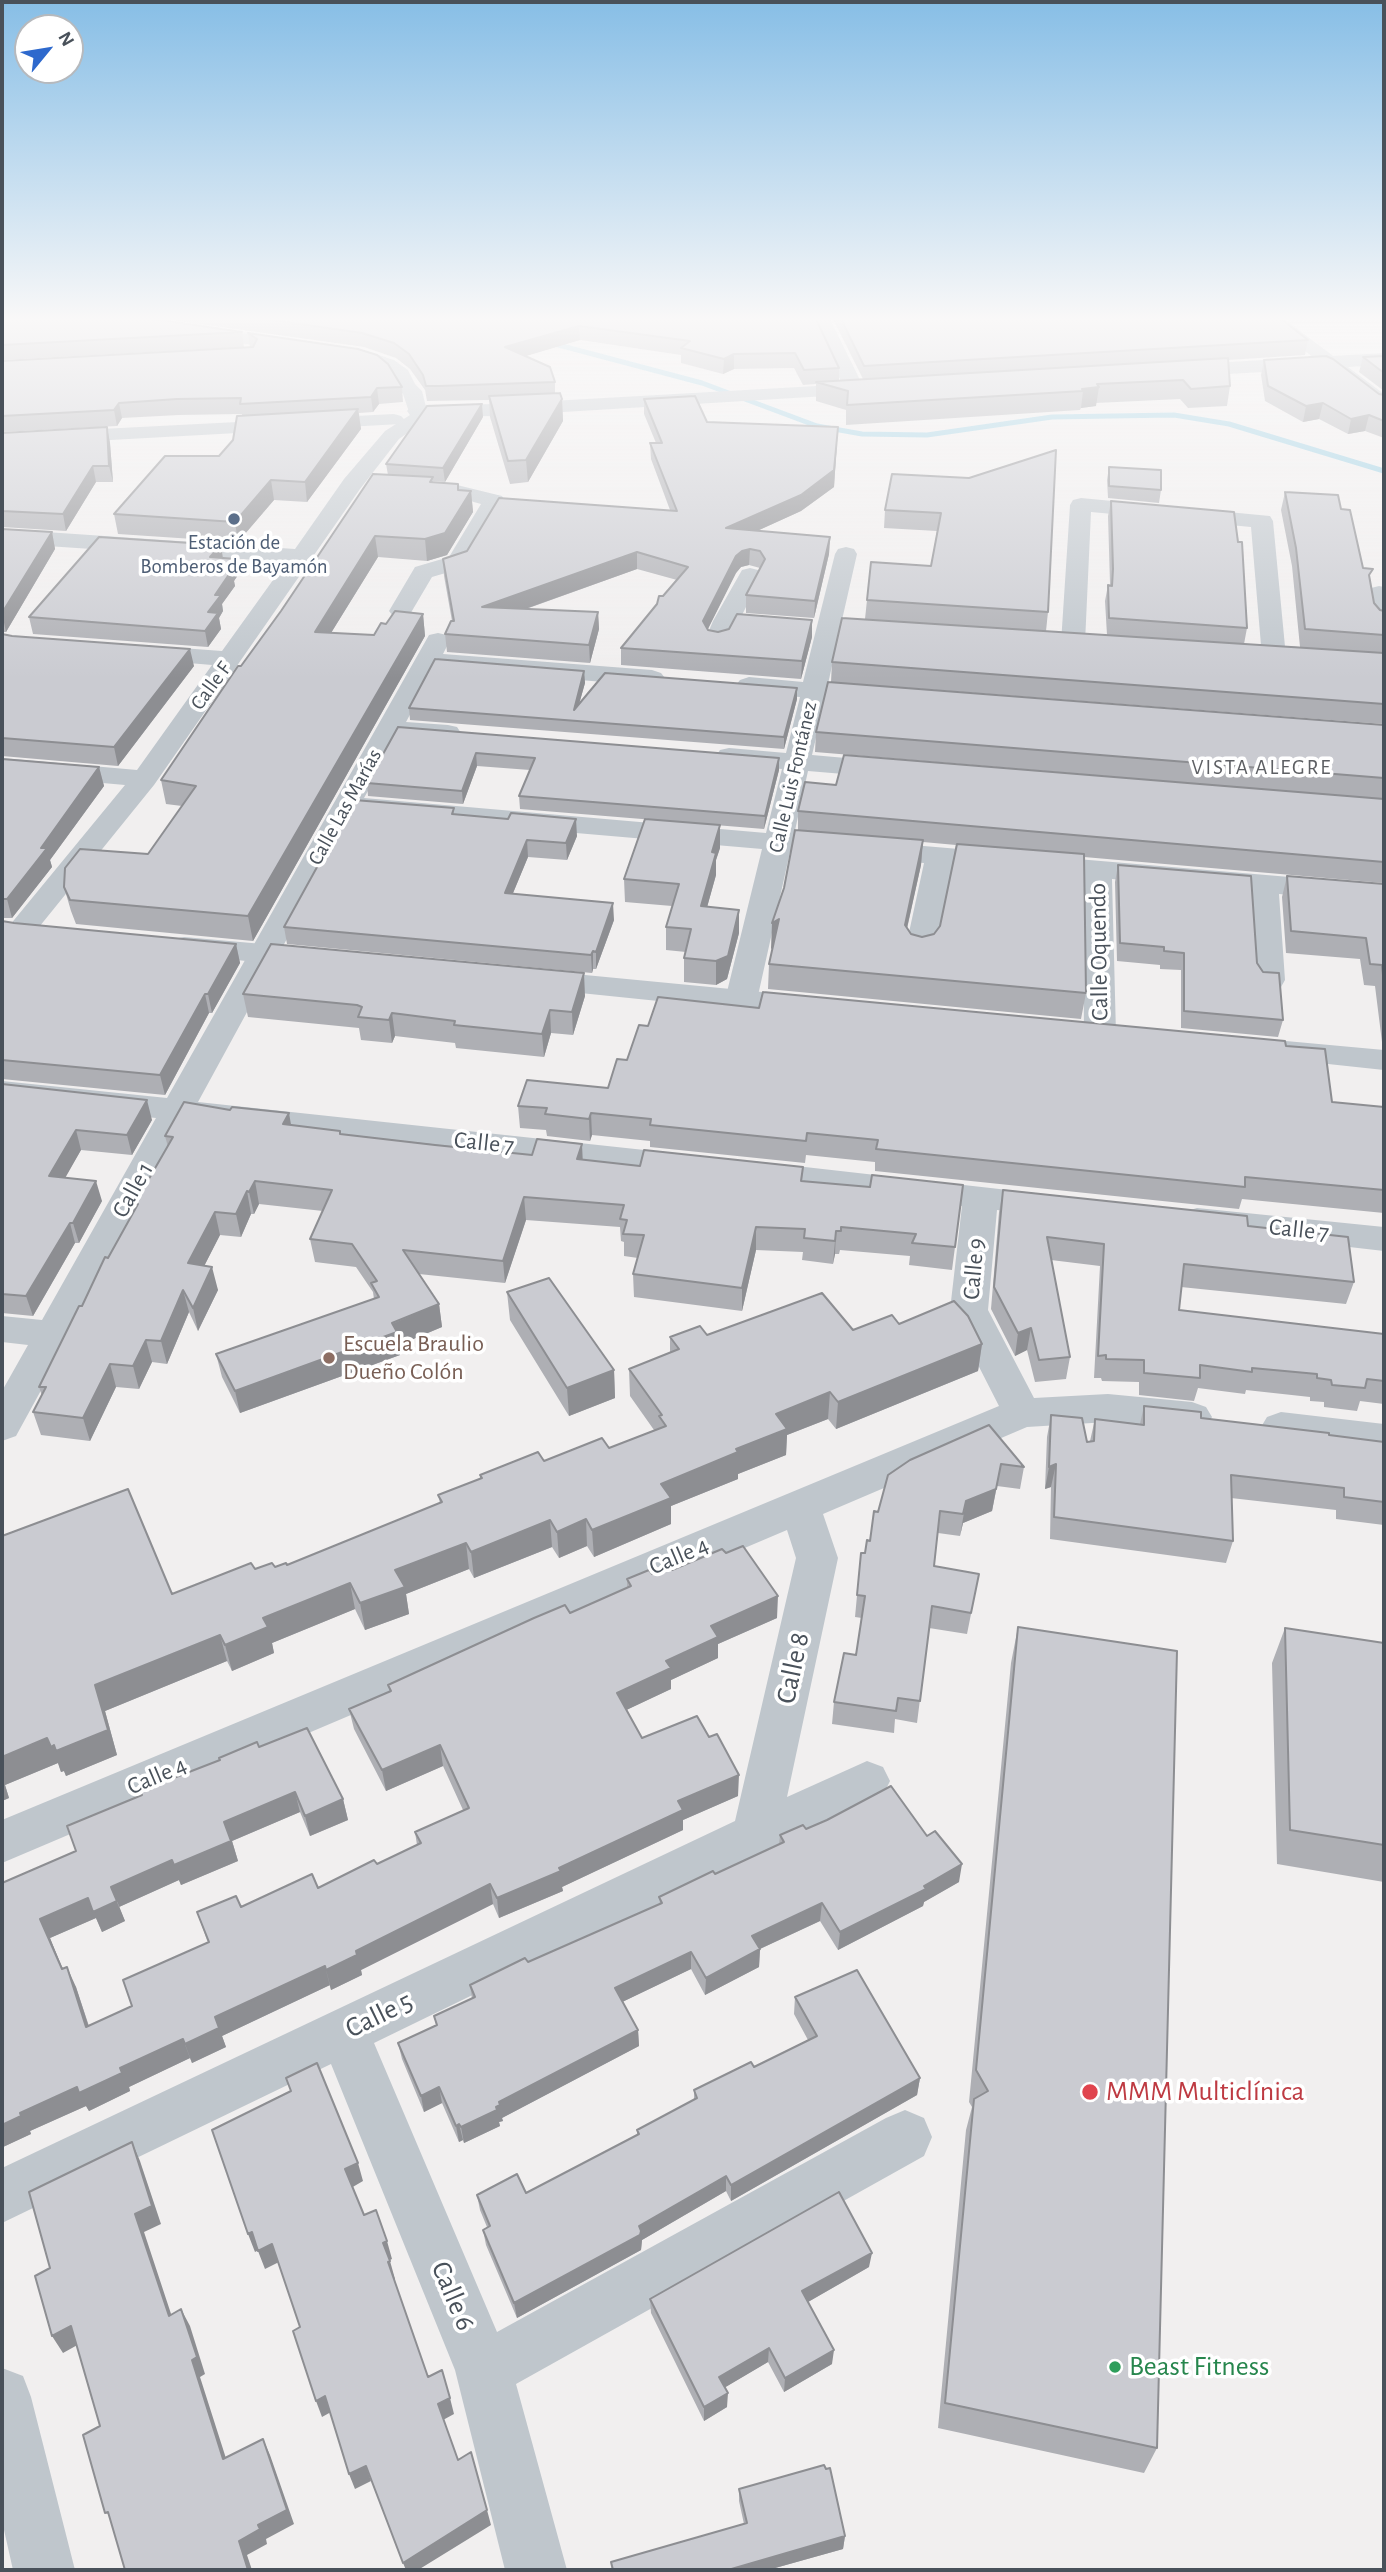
<!DOCTYPE html>
<meta charset="utf-8">
<style>
body{margin:0}
#map{position:relative;width:1386px;height:2572px;overflow:hidden;background:#f1efef;font-family:"Alegreya Sans",sans-serif}
canvas{display:block}
.frame{position:absolute;inset:0;border:4px solid #49515a;pointer-events:none}
.north{position:absolute;left:14px;top:14px;width:70px;height:70px;box-sizing:border-box;background:#fff;border:2px solid #b6b9bd;border-radius:50%;rotate:60deg;font-size:19px;font-weight:700;line-height:28px;text-align:center;color:#49515a}
.north::after{content:'';display:block;margin:auto;width:24px;height:32px;background:#2e69cd;clip-path:polygon(50% 0,100% 100%,50% 72%,0 100%)}
</style>
<div id="map">
<canvas width="1386" height="2572"></canvas>
<div class="frame"></div>
<div class="north">N</div>
</div>
<script>
const ctx = document.querySelector('canvas').getContext('2d');
ctx.lineJoin = 'round';
function poly(rows) {
  const path = new Path2D();
  for (const r of rows) {
    path.moveTo(r[0], r[1]);
    for (let i = 2; i < r.length; i += 2) path.lineTo(r[i], r[i + 1]);
  }
  return path;
}
function trace(path, color, width, dash) {
  ctx.strokeStyle = color;
  ctx.lineWidth = width;
  ctx.lineCap = dash ? 'butt' : 'round';
  ctx.setLineDash(dash || []);
  ctx.stroke(path);
}
function paint(path, color) {
  ctx.fillStyle = color;
  ctx.fill(path, 'evenodd');
}
function drawText(font, color, halo, rows, align = 'center') {
  ctx.font = font + ' "Alegreya Sans",sans-serif';
  ctx.lineWidth = 7;
  ctx.setLineDash([]);
  ctx.textBaseline = 'middle';
  ctx.strokeStyle = halo;
  ctx.fillStyle = color;
  for (const [text, x, y, turn = 0] of rows) {
    ctx.save();
    ctx.translate(x, y);
    ctx.rotate((+turn || 0) * Math.PI / 180);
    ctx.textAlign = isNaN(turn) ? turn : align;
    if (halo) ctx.strokeText(text, 0, 0);
    ctx.fillText(text, 0, 0);
    ctx.restore();
  }
}
trace(poly([
 [551,343,702,383,817,426,862,434,927,435,1052,417,1174,415,1229,424,1384,471]
]), '#95cde2', 5);
paint(poly([
 [101,319,147,319,370,352,394,360,408,370,415,384,422,391,427,411,423,416,426,420,399,439,360,489,154,785,31,937,20,940,9,937,5,931,125,785,2,774,2,758,137,770,212,665,141,659,132,657,129,652,132,647,141,645,222,651,286,562,2,543,2,529,295,549,344,479,385,431,410,415,403,394,396,387,392,377,380,368,360,361,110,324,101,319],
 [812,319,830,319,865,390,862,394,855,396,845,390,812,319],
 [1264,319,1284,319,1384,394,1384,409,1377,407,1264,319],
 [423,483,457,485,502,496,505,501,466,567,432,577,409,616,401,618,393,616,389,611,415,567,449,557,481,504,456,497,415,494,412,489,415,484,423,483],
 [1081,498,1270,516,1273,521,1286,657,1283,662,1274,664,1265,662,1262,657,1251,527,1091,512,1085,643,1082,648,1073,650,1064,648,1061,643,1070,505,1073,500,1081,498],
 [846,547,854,549,857,554,842,620,891,623,900,625,903,630,900,635,891,637,839,634,828,684,876,687,885,690,889,695,885,700,876,703,825,699,812,755,891,762,900,764,904,770,900,776,891,778,808,771,794,835,1384,885,1384,903,1279,894,1285,980,1281,987,1270,989,1259,987,1255,980,1250,891,1112,879,1116,1034,1111,1041,1100,1044,1089,1041,1084,1034,1083,877,952,866,935,951,931,957,920,960,909,957,905,951,924,863,790,852,757,1000,752,1007,741,1009,730,1007,725,1000,762,849,355,814,198,1102,691,1155,703,1158,708,1166,703,1174,691,1177,188,1122,16,1436,2,1441,2,1391,28,1345,2,1342,2,1316,42,1320,156,1118,2,1101,2,1081,167,1098,429,635,438,633,447,635,450,640,443,654,652,670,661,673,665,678,661,683,652,686,435,668,406,722,448,725,457,727,461,733,457,739,448,741,398,737,364,798,766,833,782,769,729,764,720,762,716,756,720,750,729,748,786,753,800,697,749,693,740,690,736,685,740,680,749,677,803,682,835,554,838,549,846,547],
 [750,568,758,570,762,575,742,615,784,618,792,620,796,625,792,630,784,632,735,629,726,645,717,647,708,645,705,640,713,621,742,570,750,568],
 [1379,586,1384,587,1384,629,1376,627,1372,622,1367,593,1371,588,1379,586],
 [752,1161,1061,1196,1067,1204,1061,1212,1049,1216,997,1210,988,1310,1034,1398,1108,1394,1192,1402,1206,1407,1212,1417,1206,1427,1192,1432,1108,1422,1027,1427,823,1514,838,1558,787,1797,867,1761,883,1767,890,1781,883,1795,374,2043,497,2332,886,2118,905,2110,924,2118,932,2137,924,2156,516,2384,567,2570,505,2570,455,2370,331,2064,2,2223,2,2168,735,1821,796,1558,787,1530,2,1863,2,1820,999,1406,950,1310,962,1206,740,1180,735,1172,740,1164,752,1161],
 [1197,1208,1384,1227,1384,1251,1184,1228,1179,1220,1184,1212,1197,1208],
 [1281,1412,1384,1424,1384,1454,1281,1442,1267,1437,1261,1427,1267,1417,1281,1412],
 [2,2368,23,2376,31,2397,75,2570,13,2570,2,2521,2,2368]
]), '#bfc6cc');
paint(poly([
 [1384,353,1384,365,1177,377,1170,375,1167,371,1170,367,1177,365,1384,353],
 [869,383,876,385,879,389,876,393,498,416,417,417,410,415,407,411,410,407,417,405,498,404,869,383],
 [394,414,401,416,405,420,401,424,2,446,2,434,394,414],
 [184,937,319,949,330,952,335,959,330,966,319,969,173,953,168,946,173,939,184,937],
 [533,970,814,997,826,1000,830,1007,826,1014,814,1017,522,987,517,980,522,973,533,970],
 [1275,1040,1384,1050,1384,1070,1263,1057,1258,1050,1263,1043,1275,1040]
]), '#bfc6cc');
paint(poly([
 [2,319,242,332,244,347,2,360],
 [165,319,816,319,839,368,839,381,863,379,833,319,1281,319,1308,340,1305,355,1228,360,1230,386,1227,406,1188,408,1180,399,1096,403,1096,406,1081,408,1080,410,846,425,846,410,816,401,816,384,803,385,794,368,734,369,723,374,681,363,681,355,580,340,525,356,555,382,555,393,562,399,563,421,528,482,510,484,490,417,489,400,427,401,425,390,410,369,396,358,364,347],
 [248,333,402,387,403,402,379,404,373,412,359,413,361,429,307,502,274,500,238,542,118,534,114,514,219,456,233,440,242,416,242,414,179,415,122,418,117,426,2,432,2,361,250,347],
 [1384,356,1384,391,1359,372,1363,357],
 [1264,360,1384,395,1384,438,1365,431,1348,434,1319,419,1303,422,1265,401,1261,375],
 [644,399,707,422,837,442,834,487,801,511,757,531,830,537,829,554,814,618,746,613,746,595,760,568,749,565,741,567,736,573,707,630,718,632,812,620,812,637,801,679,621,665,621,648,677,580,637,569,526,609,598,612,599,629,590,663,447,652,445,634,452,621,444,576,443,559,670,510,651,459,650,443,656,443,644,414],
 [483,417,445,482,433,481,433,482,459,490,471,491,473,512,447,555,427,561,378,557,331,633,374,635,386,624,423,614,425,636,253,941,76,924,71,911,64,887,148,854,182,806,166,804,161,780,241,666,388,475,386,464],
 [107,427,110,443,113,482,96,482,66,531,2,527,2,433],
 [1109,467,1161,490,1159,503,1108,498,1107,480],
 [969,478,1048,612,1046,631,1107,635,1105,601,1108,585,1110,585,1110,584,1108,516,1111,501,1247,628,1244,644,1300,647,1292,566,1281,510,1285,492,1341,509,1363,568,1370,580,1374,603,1380,610,1384,611,1384,724,831,682,832,662,865,619,867,600,931,566,937,531,884,528,885,510],
 [2,529,52,532,55,549,6,632,2,632],
 [221,545,223,558,236,559,238,575,234,581,235,586,222,604,223,611,219,618,221,629,208,647,33,634,29,617],
 [2,634,194,666,118,766,2,756],
 [584,671,585,683,579,704,797,699,784,749,410,720,409,708],
 [1384,725,1384,799,815,752,816,732],
 [398,727,779,758,779,770,764,829,520,809,519,796,530,770,477,766,463,804,368,796,367,783],
 [2,759,99,767,104,786,50,860,52,867,12,918,2,918],
 [836,785,1384,799,1384,883,1084,857,1086,993,1081,1019,768,989,769,964,798,830,798,811],
 [923,842,956,845,940,926,934,934,922,937,911,934,907,929,921,865],
 [454,808,454,815,508,819,577,836,567,860,528,857,513,893,614,920,596,969,593,969,592,973,287,944,284,927],
 [720,825,720,848,716,860,716,875,707,907,739,933,727,979,716,985,684,982,684,958,686,952,666,950,666,927,672,906,625,902,624,879],
 [1118,865,1257,963,1283,1020,1278,1037,1181,1028,1181,970,1160,969,1160,965,1117,961,1115,882],
 [1287,876,1384,884,1384,1042,1382,1042,1375,986,1364,985,1360,959,1286,953,1282,897],
 [2,921,14,923,236,944,240,963,212,1013,209,1013,165,1095,2,1079],
 [243,994,585,996,573,1035,551,1033,544,1057,456,1048,455,1043,395,1036,392,1043,361,1040,359,1028,248,1017],
 [759,1008,1286,1046,1332,1102,1384,1107,1384,1213,1242,1199,1239,1209,875,1171,875,1162,806,1155,805,1163,650,1147,650,1141,592,1135,590,1141,547,1136,546,1130,520,1128,518,1106,608,1088,627,1060,648,1026],
 [2,1085,152,1120,132,1155,81,1150,65,1177,102,1201,79,1243,75,1243,33,1316,2,1313],
 [291,1125,341,1134,532,1155,582,1144,582,1160,640,1166,803,1167,802,1181,870,1187,963,1185,952,1270,909,1265,910,1256,840,1250,839,1254,835,1254,833,1264,802,1260,803,1252,756,1250,742,1311,634,1297,633,1274,638,1258,624,1256,624,1242,621,1241,620,1227,526,1220,505,1283,419,1274,439,1304,442,1327,399,1345,400,1355,240,1413,222,1377,216,1354,374,1299,373,1292,356,1267,315,1262,310,1239,323,1211,259,1204,254,1214,251,1214,241,1237,220,1235,204,1266,218,1290,198,1331,189,1312,167,1364,152,1362,139,1389,116,1387,90,1441,41,1435,33,1412,42,1396,39,1387,136,1208,135,1203,168,1147,165,1136],
 [1003,1190,1248,1226,1354,1282,1346,1304,1181,1287,1179,1310,1384,1334,1384,1404,1360,1401,1357,1411,1324,1407,1324,1402,1310,1401,1310,1397,1246,1390,1245,1394,1198,1388,1194,1401,1139,1395,1139,1382,1102,1381,1101,1378,1094,1378,1100,1266,1051,1260,1070,1357,1066,1379,1035,1382,1027,1350,1015,1356,991,1309,999,1212],
 [507,1292,614,1370,615,1398,569,1416,510,1320],
 [899,1324,982,1344,978,1371,836,1429,828,1419,787,1435,786,1455,738,1474,738,1479,671,1506,671,1524,594,1557,587,1546,559,1558,552,1547,474,1578,469,1569,406,1594,409,1614,365,1630,355,1609,272,1643,274,1653,232,1671,227,1661,105,1711,117,1755,66,1776,64,1771,61,1772,58,1763,5,1785,9,1798,2,1801,2,1536,172,1594,255,1569,287,1565,440,1503,438,1495,480,1479,480,1475,609,1448,654,1430,630,1396,629,1369,670,1353,670,1337,707,1335,853,1330],
 [1144,1406,1201,1418,1384,1442,1384,1525,1336,1519,1336,1510,1231,1498,1233,1541,1226,1563,1050,1539,1051,1487,1045,1489,1047,1437,1051,1415,1087,1442,1090,1441,1095,1419,1140,1424],
 [989,1425,1024,1467,1020,1489,997,1486,992,1511,963,1523,960,1536,938,1533,934,1566,979,1574,967,1634,929,1628,917,1723,895,1719,894,1733,832,1724,834,1702,856,1655,862,1618,855,1617,861,1553,865,1553,870,1541,878,1512],
 [672,1570,777,1618,718,1644,718,1658,671,1680,671,1689,626,1710,642,1738,738,1796,683,1820,683,1830,562,1887,563,1891,499,1918,493,1904,361,1970,362,1975,331,1990,330,1985,222,2036,226,2047,192,2063,190,2058,129,2087,130,2091,89,2111,86,2106,30,2131,31,2134,3,2147,2,2145,2,1915,76,1851,259,1747,343,1799,348,1820,310,1836,300,1812,232,1841,238,1861,181,1885,179,1880,119,1907,125,1921,102,1932,96,1918,50,1938,62,1969,76,1987,89,2026,132,2006,208,1943,197,1912,241,1907,318,1888,377,1864,417,1845,415,1832,463,1810,443,1766,386,1791,354,1729,349,1709,390,1692,388,1685,570,1613,627,1588,627,1579],
 [1018,1627,1157,2448,1144,2473,938,2428,966,2130,972,2107,969,2102,1011,1663],
 [1285,1628,1384,1643,1384,1882,1277,1864,1272,1663],
 [806,1829,959,1882,924,1902,923,1906,838,1950,820,1921,760,1949,759,1967,705,1995,691,1969,622,2002,638,2030,639,2046,502,2118,503,2121,499,2122,500,2126,464,2143,463,2140,459,2142,442,2103,424,2112,402,2059,398,2043,436,2025,434,2016,472,1999,470,1985,528,1962,660,1904,659,1897,715,1874,779,1844,780,1835],
 [795,1997,920,2078,917,2095,731,2201,726,2191,642,2240,641,2250,517,2318,486,2245,483,2230,487,2227,480,2210,477,2195,526,2193,637,2135,637,2130,694,2100,694,2090,754,2067,808,2040,794,2014],
 [869,2267,808,2302,832,2364,784,2392,768,2362,725,2387,727,2407,704,2421,651,2313,650,2299],
 [739,2489,845,2536,843,2549,768,2570,612,2570,611,2562,744,2524,739,2501]
]), '#aeafb4');
paint(poly([
 [579,326,580,340,506,362,505,347],
 [734,354,734,369,723,374,724,359],
 [1099,387,1096,406,1081,408,1083,391,1082,389],
 [377,388,379,404,373,412,371,397],
 [562,399,563,421,528,482,526,460],
 [119,403,122,418,117,426,114,410],
 [1323,403,1319,419,1303,422,1306,406],
 [482,404,483,417,445,482,443,468],
 [358,409,361,429,307,502,305,482],
 [1369,415,1365,431,1348,434,1351,419],
 [107,427,110,443,113,482,109,466],
 [838,427,834,487,801,511,726,545,726,528],
 [93,466,96,482,66,531,63,514],
 [271,480,274,500,238,542,235,522],
 [471,491,473,512,447,555,427,561,425,539,460,510],
 [52,532,55,549,6,632,2,613],
 [375,536,378,557,318,654,315,632],
 [830,537,829,554,814,618,815,601],
 [221,545,223,560,210,557],
 [750,549,749,565,741,567,736,573,703,639,703,621,736,556,742,551],
 [637,552,637,569,483,624,482,607],
 [236,559,238,575,234,581,235,586,222,604,223,611,219,618,221,629,208,647,205,631,208,612,215,595],
 [598,612,599,629,590,663,589,645],
 [423,614,425,636,253,941,248,916],
 [812,620,812,637,801,679,802,661],
 [190,649,194,666,118,766,114,747],
 [584,671,585,683,574,722,574,710],
 [797,688,797,699,784,749,784,737],
 [476,753,477,766,463,804,462,791],
 [779,758,779,770,764,829,765,816],
 [99,767,104,786,50,860,52,867,12,918,7,899,41,848],
 [576,819,577,836,567,860,566,843],
 [720,825,720,848,716,860,716,875,701,929,701,906,712,852],
 [527,840,528,857,506,910,505,893],
 [923,840,921,865,902,950,905,925],
 [613,903,614,920,596,969,596,952],
 [739,910,739,933,727,979,716,985,716,961],
 [779,919,778,944,771,949,772,923],
 [236,944,240,963,212,1013,208,994],
 [593,951,593,969,592,973,591,955],
 [584,973,585,996,573,1035,572,1012],
 [205,994,209,1013,165,1095,160,1075],
 [550,1010,551,1033,544,1057,542,1034],
 [392,1013,395,1036,392,1043,389,1020],
 [147,1100,152,1120,132,1155,127,1135],
 [289,1113,293,1136,283,1124],
 [591,1113,592,1135,590,1141,589,1119],
 [76,1130,81,1150,55,1196,49,1176],
 [582,1144,583,1166,577,1159],
 [96,1181,102,1201,79,1243,73,1223],
 [255,1181,259,1204,254,1214,249,1192],
 [247,1191,251,1214,241,1237,236,1214],
 [524,1197,526,1220,505,1283,503,1261],
 [215,1212,220,1235,194,1286,188,1263],
 [70,1223,75,1243,33,1316,26,1296],
 [756,1227,756,1250,742,1311,742,1288],
 [836,1231,835,1254,833,1264,835,1241],
 [212,1267,218,1290,198,1331,193,1308],
 [183,1290,189,1312,167,1364,161,1341],
 [439,1304,442,1327,399,1345,400,1355,240,1413,235,1391],
 [1031,1328,1027,1350,1015,1356,1018,1333],
 [146,1340,152,1362,139,1389,133,1366],
 [982,1344,978,1371,836,1429,838,1402],
 [110,1364,116,1387,90,1441,83,1418],
 [614,1370,615,1398,569,1416,567,1388],
 [830,1392,828,1419,787,1435,786,1455,738,1474,738,1479,671,1506,671,1524,594,1557,592,1530,661,1484,736,1449,776,1414],
 [1001,1464,992,1511,963,1523,960,1536,966,1501],
 [1056,1464,1051,1487,1045,1489,1049,1467],
 [586,1519,587,1546,559,1558,557,1532],
 [550,1520,552,1547,474,1578,471,1552],
 [466,1543,469,1569,406,1594,409,1614,365,1630,360,1603,395,1570],
 [350,1583,355,1609,272,1643,274,1653,232,1671,225,1645,263,1618],
 [778,1596,777,1618,718,1644,718,1658,671,1680,671,1689,618,1714,617,1693,666,1661,711,1626],
 [220,1635,227,1661,105,1711,117,1755,66,1776,64,1771,61,1772,58,1763,5,1785,9,1798,2,1801,2,1757,95,1685],
 [440,1745,443,1766,386,1791,382,1770],
 [739,1775,738,1796,683,1820,683,1830,562,1887,563,1891,499,1918,497,1898,559,1868,678,1801],
 [295,1792,300,1812,232,1841,238,1861,181,1885,179,1880,119,1907,111,1887,224,1822],
 [343,1799,348,1820,310,1836,305,1816],
 [962,1864,959,1882,924,1902,923,1906,838,1950,840,1932],
 [490,1884,493,1904,361,1970,362,1975,331,1990,326,1970,356,1951],
 [88,1898,117,1901,125,1921,102,1932,96,1918,50,1938,71,1989,40,1919],
 [822,1903,820,1921,751,1953,752,1936],
 [760,1949,759,1967,705,1995,706,1978],
 [691,1952,691,1969,616,2005,615,1988],
 [325,1966,330,1985,222,2036,226,2047,192,2063,185,2044,215,2017],
 [67,1967,76,1987,95,2046,86,2027],
 [638,2030,639,2046,502,2118,503,2121,499,2122,500,2126,464,2143,461,2127,496,2107,499,2102],
 [183,2039,190,2058,129,2087,130,2091,89,2111,86,2106,30,2131,31,2134,3,2147,2,2145,2,2125,20,2113],
 [920,2078,917,2095,731,2201,731,2185],
 [439,2087,442,2103,424,2112,421,2096],
 [459,2124,463,2140,459,2142,456,2126],
 [132,2142,140,2161,161,2224,144,2232,177,2332,169,2316,135,2214],
 [358,2163,363,2181,351,2188,345,2169],
 [726,2176,726,2191,642,2240,641,2250,517,2318,514,2303,639,2226],
 [252,2232,259,2250,255,2252,248,2234],
 [387,2241,392,2259,388,2261,383,2243],
 [272,2244,279,2262,265,2269,258,2251],
 [872,2253,869,2267,801,2306,802,2291],
 [390,2261,395,2279,393,2280,388,2262],
 [181,2309,190,2326,205,2374,200,2377,231,2474,223,2459,192,2360],
 [71,2326,81,2343,63,2353,52,2336],
 [769,2348,768,2362,719,2391,719,2377],
 [834,2350,832,2364,784,2392,785,2378],
 [728,2393,727,2407,704,2421,704,2407],
 [325,2396,331,2412,322,2417,316,2401],
 [450,2398,454,2414,443,2420,438,2404],
 [263,2439,270,2455,294,2524,266,2539,267,2544,247,2555,252,2570,248,2570,239,2541,258,2525],
 [366,2466,371,2481,355,2489,349,2474],
 [487,2510,491,2525,418,2570,406,2570,403,2563],
 [845,2536,843,2549,768,2570,728,2570]
]), '#8d8e92');
const building = poly([
 [2,319,154,319,242,332,2,345,2,319],
 [265,319,816,319,839,368,804,370,795,353,734,354,724,359,681,348,690,341,579,326,505,347,550,367,555,382,439,386,426,386,423,375,409,354,394,343,362,333,265,319],
 [841,319,1281,319,1308,340,864,366,841,319],
 [248,333,358,349,377,355,388,364,402,387,377,388,371,397,240,404,241,398,177,399,119,403,114,410,2,416,2,361,253,347,257,339,248,333],
 [1326,356,1333,359,1379,394,1384,395,1384,421,1369,415,1351,419,1323,403,1306,406,1268,386,1264,360,1326,356],
 [1384,356,1384,373,1363,357,1384,356],
 [1228,358,1230,386,1191,389,1183,380,1097,384,1099,387,1082,389,1083,391,847,405,848,391,816,382,1228,358],
 [560,393,562,399,526,460,508,461,489,396,560,393],
 [695,396,707,422,838,427,834,470,801,495,726,528,830,537,815,601,746,595,765,559,760,551,750,549,742,551,736,556,703,621,708,630,718,632,729,629,737,614,812,620,802,661,621,648,657,604,659,596,663,596,688,567,637,552,482,607,598,612,589,645,445,634,451,621,454,621,443,559,467,551,499,498,677,511,650,443,662,443,644,399,695,396],
 [482,404,443,468,386,464,427,406,482,404],
 [358,409,305,482,271,480,235,522,114,514,165,456,219,456,233,440,237,416,358,409],
 [107,427,109,466,93,466,63,514,2,511,2,433,107,427],
 [1056,450,1048,612,867,600,871,562,931,566,941,513,885,510,892,474,969,478,1056,450],
 [1109,467,1161,470,1161,490,1109,486,1109,467],
 [373,474,433,477,430,482,458,484,458,490,471,491,445,533,425,539,375,536,315,632,374,635,381,623,386,624,395,611,423,614,248,916,70,900,64,887,65,868,80,849,148,854,196,786,161,780,238,666,241,666,281,611,373,474],
 [1285,492,1338,495,1341,509,1350,510,1363,568,1373,569,1369,575,1374,603,1380,610,1384,611,1384,635,1305,629,1296,548,1285,492],
 [1111,501,1234,512,1238,542,1242,542,1247,628,1109,618,1108,585,1112,586,1113,569,1111,501],
 [2,529,52,532,2,613,2,529],
 [99,537,221,545,210,557,236,559,228,570,232,570,215,595,221,595,208,612,218,613,205,631,29,617,99,537],
 [842,618,1384,653,1384,704,832,662,842,618],
 [2,634,12,636,190,649,114,747,2,738,2,634],
 [435,659,584,671,574,710,605,673,797,688,784,737,409,708,435,659],
 [828,682,1384,725,1384,778,816,732,828,682],
 [398,727,779,758,765,816,519,796,535,758,476,753,462,791,367,783,398,727],
 [844,755,1384,799,1384,862,798,811,805,782,836,785,844,755],
 [2,759,99,767,41,848,47,848,7,899,2,899,2,759],
 [354,800,454,808,452,814,508,819,511,813,576,819,566,843,527,840,505,893,613,903,596,952,593,951,591,955,284,927,354,800],
 [645,819,720,825,712,852,716,853,701,906,739,910,728,956,716,961,684,958,691,929,666,927,679,884,624,879,645,819],
 [795,830,923,840,905,925,911,934,922,937,934,934,940,926,957,844,1084,854,1086,993,769,964,779,919,772,923,784,888,795,830],
 [1118,865,1251,876,1257,963,1263,972,1279,973,1283,1020,1184,1011,1184,953,1164,951,1164,947,1120,943,1118,865],
 [1287,876,1384,884,1384,985,1382,965,1370,964,1366,938,1291,931,1287,876],
 [2,921,14,923,236,944,208,994,205,994,160,1075,2,1060,2,921],
 [271,944,584,973,572,1012,550,1010,542,1034,454,1025,455,1021,392,1013,389,1020,358,1017,362,1007,357,1005,243,994,271,944],
 [763,992,1285,1041,1286,1046,1325,1049,1332,1102,1384,1107,1384,1190,1245,1177,1245,1187,876,1149,878,1140,807,1133,806,1141,650,1125,651,1119,591,1113,589,1119,545,1114,547,1108,518,1106,527,1080,608,1088,617,1059,627,1060,639,1025,648,1026,658,997,759,1008,763,992],
 [2,1084,147,1100,127,1135,76,1130,49,1176,96,1181,73,1223,70,1223,26,1296,2,1294,2,1084],
 [184,1102,230,1110,232,1107,289,1113,283,1124,340,1131,340,1134,435,1145,532,1155,537,1139,582,1144,577,1159,640,1166,644,1150,803,1167,801,1181,870,1187,872,1175,963,1185,955,1247,912,1243,916,1234,841,1227,841,1231,836,1231,835,1241,804,1238,805,1229,756,1227,742,1288,633,1274,644,1235,623,1234,627,1220,620,1219,624,1205,524,1197,503,1261,403,1250,439,1304,392,1323,397,1332,235,1391,216,1354,379,1297,371,1283,377,1281,352,1244,310,1239,332,1190,255,1181,249,1192,247,1191,236,1214,215,1212,188,1263,212,1267,193,1308,183,1290,161,1341,146,1340,133,1366,110,1364,83,1418,33,1412,46,1387,39,1387,79,1306,82,1306,105,1257,108,1258,138,1204,135,1203,173,1137,165,1136,184,1102],
 [1003,1190,1247,1216,1248,1226,1348,1237,1354,1282,1184,1264,1179,1310,1384,1334,1384,1381,1367,1379,1365,1388,1332,1385,1331,1380,1317,1378,1317,1374,1252,1368,1252,1372,1200,1365,1200,1378,1144,1373,1144,1360,1106,1359,1106,1355,1098,1356,1104,1244,1047,1237,1070,1357,1039,1360,1031,1328,1018,1333,994,1287,1003,1190],
 [549,1278,614,1370,567,1388,507,1292,549,1278],
 [822,1293,853,1330,892,1315,899,1324,954,1301,968,1316,982,1344,838,1402,830,1392,776,1414,787,1429,736,1449,738,1452,661,1484,671,1498,592,1530,586,1519,557,1532,550,1520,471,1552,466,1543,395,1570,405,1587,360,1603,350,1583,263,1618,268,1627,225,1645,220,1635,95,1685,108,1730,56,1751,54,1745,51,1747,47,1738,2,1757,2,1536,128,1489,172,1594,251,1563,255,1569,272,1563,275,1567,286,1563,287,1565,442,1502,438,1495,482,1478,480,1475,538,1452,544,1461,602,1438,609,1448,666,1426,659,1416,662,1415,629,1369,679,1349,670,1337,700,1326,707,1335,822,1293],
 [1144,1406,1201,1412,1201,1418,1329,1433,1329,1435,1384,1442,1384,1502,1344,1497,1344,1488,1231,1475,1233,1541,1054,1517,1056,1464,1049,1467,1051,1415,1082,1418,1087,1442,1094,1441,1095,1419,1144,1425,1144,1406],
 [989,1425,1024,1467,1001,1464,996,1489,966,1501,963,1514,940,1511,934,1566,979,1574,971,1613,932,1606,920,1701,898,1698,896,1711,834,1702,844,1653,856,1655,865,1596,857,1595,861,1553,865,1553,867,1540,870,1541,874,1511,878,1512,888,1475,910,1460,989,1425],
 [743,1546,778,1596,711,1626,718,1637,666,1661,671,1668,617,1693,642,1738,697,1716,709,1737,717,1734,739,1775,678,1801,683,1810,559,1868,561,1871,497,1898,490,1884,356,1951,357,1955,326,1970,325,1966,215,2017,219,2028,185,2044,183,2039,120,2068,122,2073,79,2093,77,2087,20,2113,21,2116,2,2125,2,1915,3,1914,2,1910,2,1883,76,1851,67,1826,142,1795,140,1791,220,1760,219,1758,257,1742,259,1747,307,1728,343,1799,305,1816,295,1792,224,1822,231,1841,174,1865,172,1860,111,1887,117,1901,93,1912,88,1898,40,1919,62,1969,67,1967,86,2027,132,2006,123,1980,209,1942,197,1912,236,1896,241,1907,312,1874,318,1888,374,1860,377,1864,421,1843,415,1832,469,1808,440,1745,382,1770,349,1709,391,1691,388,1685,534,1618,565,1605,570,1613,631,1586,627,1579,649,1570,652,1574,669,1566,672,1570,722,1549,726,1553,743,1546],
 [1018,1627,1177,1651,1157,2448,945,2403,974,2099,988,2091,976,2070,1018,1627],
 [1285,1628,1384,1643,1384,1845,1290,1830,1285,1628],
 [891,1786,927,1836,935,1831,962,1864,924,1886,926,1889,840,1932,822,1903,752,1936,760,1949,706,1978,691,1952,615,1988,638,2030,499,2102,500,2105,496,2107,497,2110,461,2127,459,2124,456,2126,439,2087,421,2096,398,2043,437,2025,434,2016,475,1997,470,1985,525,1958,528,1962,662,1903,659,1897,713,1871,715,1874,784,1842,780,1835,803,1825,806,1829,827,1820,891,1786],
 [857,1970,920,2078,731,2185,726,2176,639,2226,641,2231,640,2235,514,2303,483,2230,490,2226,477,2195,517,2174,526,2193,639,2134,637,2130,697,2098,694,2090,751,2062,754,2067,817,2036,795,1997,857,1970],
 [317,2063,358,2163,345,2169,364,2215,376,2210,387,2241,383,2243,390,2261,388,2262,428,2377,442,2370,450,2398,438,2404,458,2460,471,2452,487,2510,403,2563,366,2466,349,2474,325,2396,316,2401,293,2331,300,2327,272,2244,258,2251,252,2232,248,2234,212,2130,291,2091,286,2078,317,2063],
 [132,2142,152,2206,135,2214,169,2316,181,2309,197,2357,192,2360,223,2459,263,2439,287,2510,258,2525,260,2529,239,2541,248,2570,125,2570,108,2512,105,2513,83,2435,100,2426,71,2326,52,2336,35,2276,50,2268,29,2192,132,2142],
 [839,2192,872,2253,802,2291,834,2350,785,2378,769,2348,719,2377,728,2393,704,2407,650,2299,839,2192],
 [824,2465,826,2469,830,2468,845,2536,728,2570,613,2570,611,2562,747,2523,739,2489,824,2465]
]);
paint(building, '#cacbd1');
trace(building, '#8d8e92', 2);
const sky = ctx.createLinearGradient(0, 0, 0, 679);
sky.addColorStop(0, '#87bee6');
sky.addColorStop(0.47, '#f9f8f8');
sky.addColorStop(1, '#f9f8f800');
ctx.fillStyle = sky;
ctx.fillRect(0, 0, 1386, 679);
for (const [x, y, r, color] of [
 [234,519,7,"#5c6f8a"],
 [329,1358,7,"#8d6e63"],
 [1090,2092,9,"#e0444e"],
 [1115,2367,7,"#2e9e5b"]
]) {
  const dot = new Path2D();
  dot.arc(x, y, r, 0, 2 * Math.PI);
  ctx.fillStyle = color;
  ctx.fill(dot);
  trace(dot, '#fff', 2.5);
}
drawText('21px', '#4e5e75', '#fff', [
 ["Estación de",234,543],
 ["Bomberos de Bayamón",234,567]
]);
drawText('21px', '#49515a', '#fff', [
 ["Calle F",211,686,-54],
 ["Calle Luis Fontánez",793,777,-77],
 ["Calle Las Marías",345,807,-61]
]);
ctx.letterSpacing = '2px';
drawText('21px', '#5d5f63', '#fff', [
 ["VISTA ALEGRE",1262,768]
]);
ctx.letterSpacing = '0px';
drawText('24px', '#49515a', '#fff', [
 ["Calle Oquendo",1099,952,-91],
 ["Calle 7",484,1143,6],
 ["Calle 1",133,1190,-61],
 ["Calle 7",1299,1230,6],
 ["Calle 9",974,1269,-85],
 ["Calle 4",679,1556,-23],
 ["Calle 4",157,1776,-23]
]);
drawText('24px', '#785e54', '#fff', [
 ["Escuela Braulio",343,1344],
 ["Dueño Colón",343,1372]
], 'left');
drawText('28px', '#49515a', '#fff', [
 ["Calle 8",793,1668,-78],
 ["Calle 5",379,2015,-26],
 ["Calle 6",453,2296,67]
]);
drawText('28px', '#be3a42', '#fff', [
 ["MMM Multiclínica",1106,2092]
], 'left');
drawText('28px', '#27864d', '#fff', [
 ["Beast Fitness",1129,2367]
], 'left');
</script>
